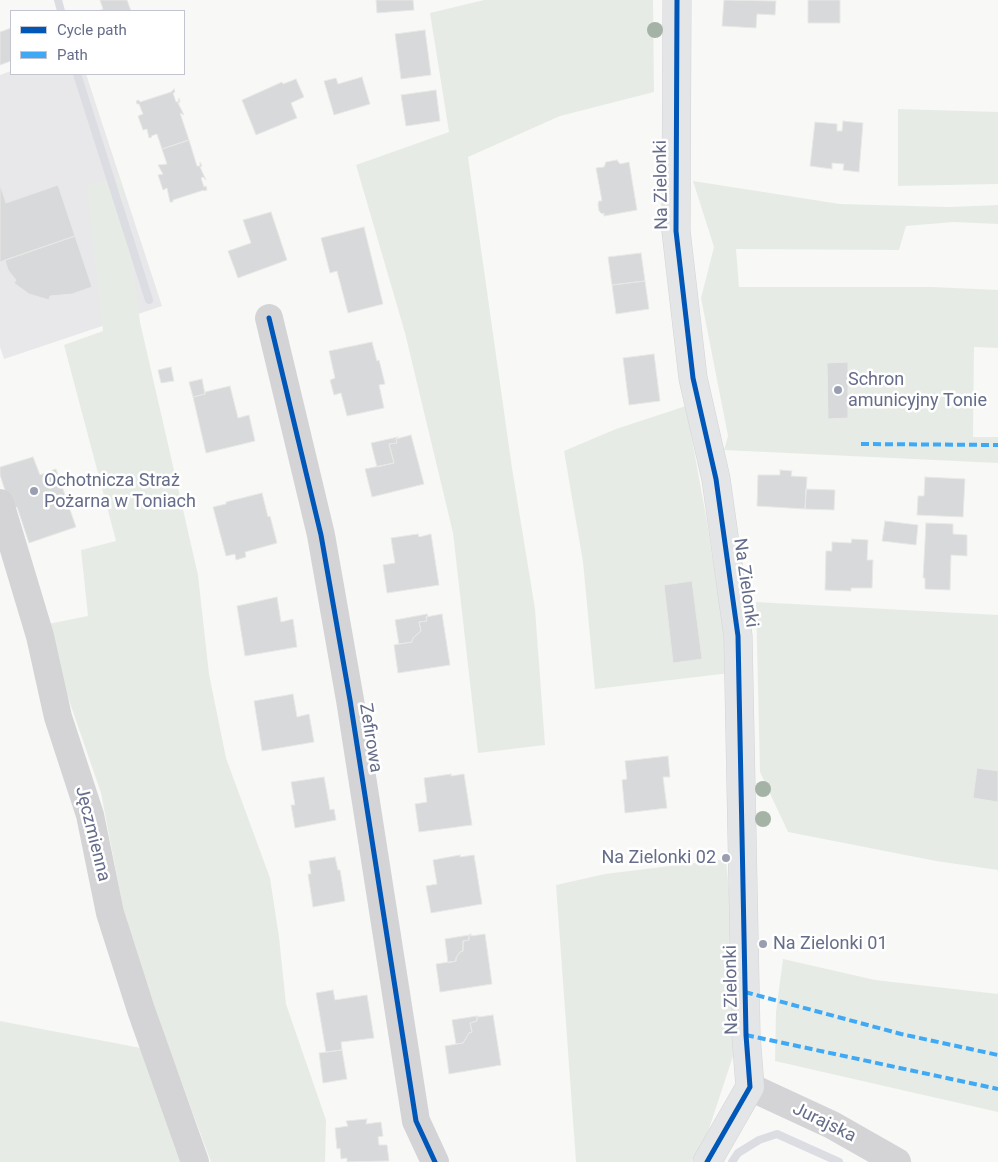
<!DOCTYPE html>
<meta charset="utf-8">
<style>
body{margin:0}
#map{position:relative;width:998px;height:1162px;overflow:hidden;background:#f8f8f7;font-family:Roboto,sans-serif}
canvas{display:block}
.legend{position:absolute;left:10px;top:10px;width:175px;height:65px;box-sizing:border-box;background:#fff;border:1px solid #c2c5d0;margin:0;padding:6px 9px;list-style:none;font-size:15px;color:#666d8a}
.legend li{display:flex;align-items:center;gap:10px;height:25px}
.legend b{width:25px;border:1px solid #c2c5d0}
</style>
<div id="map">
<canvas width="998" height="1162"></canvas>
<ul class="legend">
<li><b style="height:6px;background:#0057b8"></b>Cycle path</li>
<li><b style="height:6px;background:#3fa9f5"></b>Path</li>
</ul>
</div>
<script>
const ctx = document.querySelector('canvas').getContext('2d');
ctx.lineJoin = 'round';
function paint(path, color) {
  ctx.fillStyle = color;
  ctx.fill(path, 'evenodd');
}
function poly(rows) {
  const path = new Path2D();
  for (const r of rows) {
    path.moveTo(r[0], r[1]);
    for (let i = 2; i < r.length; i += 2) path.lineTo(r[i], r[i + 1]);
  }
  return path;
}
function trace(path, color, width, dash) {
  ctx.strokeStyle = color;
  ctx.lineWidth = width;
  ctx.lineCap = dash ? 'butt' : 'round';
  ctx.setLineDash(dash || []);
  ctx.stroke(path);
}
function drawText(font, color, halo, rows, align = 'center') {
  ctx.font = font + ' Roboto,sans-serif';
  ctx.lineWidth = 5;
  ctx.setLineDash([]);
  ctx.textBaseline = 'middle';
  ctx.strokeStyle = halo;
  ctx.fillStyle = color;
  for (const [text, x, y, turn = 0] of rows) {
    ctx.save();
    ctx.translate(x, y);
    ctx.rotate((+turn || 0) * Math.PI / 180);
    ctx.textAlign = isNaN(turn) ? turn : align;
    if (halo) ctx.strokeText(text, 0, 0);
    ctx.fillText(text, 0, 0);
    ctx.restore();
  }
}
paint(poly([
 [11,71,11,74,86,74,162,306,4,359,0,347,0,75]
]), '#e8e8ea');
paint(poly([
 [484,0,653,0,654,92,560,116,468,157,512,468,535,609,545,745,478,753,453,533,405,333,356,165,449,132,430,13],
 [898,109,998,112,998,184,898,186],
 [120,178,140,322,198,575,209,674,226,758,270,878,279,937,286,1004,326,1120,325,1162,211,1162,165,1038,125,919,101,793,43,625,88,616,81,550,116,541,64,345,103,331,87,186],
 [693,181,840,204,949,207,998,205,998,224,954,222,906,226,899,250,736,249,739,287,932,287,998,290,998,348,974,347,973,437,998,437,998,463,724,450,728,436,701,298,714,247],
 [848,362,848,418,828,419,827,363],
 [686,406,707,522,730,673,595,689,583,562,564,451,616,429],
 [756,602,998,615,998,870,936,861,788,832,760,772],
 [726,859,733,934,736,1047,705,1141,691,1162,576,1162,556,885,605,874],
 [783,959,875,980,998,994,998,1112,775,1061,776,1012],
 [0,1021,146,1049,190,1162,0,1162]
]), '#e6ece5');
trace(poly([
 [58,0,61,11],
 [77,74,149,300],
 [732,1162,738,1153,759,1140,777,1134,839,1162]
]), '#dbdde3', 8);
const building = poly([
 [100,0,127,0,131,11,98,11,103,9,100,0],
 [376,0,413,0,414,10,377,13,376,0],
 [724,0,776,1,775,15,757,14,756,28,722,26,724,0],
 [808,0,840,0,840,23,808,23,808,0],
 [11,28,11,61,0,65,0,32,11,28],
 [425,30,431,75,401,79,395,34,425,30],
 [362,77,370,104,334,115,324,81,336,78,338,84,362,77],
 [296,79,304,97,291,103,297,118,256,135,242,100,282,82,283,84,296,79],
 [174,89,175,92,173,93,176,102,178,102,179,98,180,102,178,103,184,115,180,113,189,140,162,149,157,134,151,136,152,137,149,138,147,129,143,130,138,116,143,114,139,104,137,104,136,101,139,100,140,102,171,92,174,89],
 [436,90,440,121,406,126,401,95,436,90],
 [843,121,863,123,859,172,843,170,844,164,832,163,832,169,810,166,815,122,837,124,837,131,842,131,843,121],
 [189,140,197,166,200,166,200,162,202,166,200,167,206,180,203,177,201,178,204,187,206,186,207,190,204,191,204,190,173,200,173,202,170,202,167,188,163,190,158,175,163,174,158,165,167,164,162,149,189,140],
 [617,160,620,164,629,162,637,210,604,216,604,213,602,214,599,211,598,204,599,201,602,201,596,168,604,167,606,162,617,160],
 [0,184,6,203,58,185,75,236,0,262,0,184],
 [271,212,287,260,238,278,228,251,251,243,243,220,271,212],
 [364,227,383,304,348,313,337,271,330,273,321,238,364,227],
 [75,236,92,287,72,294,50,296,49,300,29,294,14,283,16,280,8,270,5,260,75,236],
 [641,253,645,281,612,285,608,257,641,253],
 [645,281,649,309,616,314,612,285,645,281],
 [372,342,377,361,379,360,385,384,379,385,384,408,347,416,341,393,334,395,330,380,335,378,329,351,372,342],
 [654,354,660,401,629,405,623,358,654,354],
 [848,362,848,418,828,419,827,363,848,362],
 [171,367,174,381,161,383,158,370,171,367],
 [202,379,205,394,193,397,189,382,202,379],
 [230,386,238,418,249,415,255,441,206,453,193,397,205,394,205,392,230,386],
 [411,435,424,484,372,497,365,469,394,463,389,444,397,443,396,439,411,435],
 [398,437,396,439,397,443,389,444,394,463,377,467,371,443,398,437],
 [33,457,40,475,56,469,76,527,29,543,17,507,11,509,0,475,0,467,33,457],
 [780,470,792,471,791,476,807,477,805,509,757,506,758,475,780,475,780,470],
 [925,477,965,479,963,517,917,515,918,496,924,496,925,477],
 [806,489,835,490,834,510,805,509,806,489],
 [262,493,268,517,270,516,277,543,245,552,246,557,236,560,235,554,226,556,213,507,226,504,226,502,262,493],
 [885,521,918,525,916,545,882,541,885,521],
 [926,523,953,524,953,534,967,535,967,556,951,555,950,590,925,589,925,578,923,578,926,523],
 [418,534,419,537,431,534,439,585,387,593,383,565,395,563,391,538,418,534],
 [852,539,868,540,867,560,873,560,872,588,851,588,851,591,825,590,826,551,832,551,832,542,851,543,852,539],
 [692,581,702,659,673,663,664,585,692,581],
 [277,597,281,622,293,619,297,647,245,656,237,606,277,597],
 [427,614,428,616,426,617,427,621,419,622,421,631,413,638,412,642,399,644,395,620,427,614],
 [442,614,450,665,398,673,394,645,412,642,413,638,421,631,419,622,427,621,426,617,442,614],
 [293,694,297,717,309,714,314,742,262,751,254,701,293,694],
 [668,756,670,777,663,777,667,808,625,813,622,780,627,779,625,761,668,756],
 [977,768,998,771,998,802,973,798,977,768],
 [451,774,451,776,464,774,472,825,419,832,415,804,427,802,424,778,451,774],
 [324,777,330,810,334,809,336,820,295,828,291,805,295,805,291,782,324,777],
 [460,855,460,857,474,855,482,904,431,913,426,886,437,884,433,860,460,855],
 [335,857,338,870,340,870,345,901,313,907,308,874,311,874,309,861,335,857],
 [471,934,471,936,485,934,492,984,440,992,436,964,456,961,456,958,460,952,463,951,463,941,469,940,469,935,471,934],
 [469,935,469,940,463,941,463,951,460,952,456,958,456,961,448,963,445,939,469,935],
 [333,990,335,1000,367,995,374,1038,341,1042,342,1050,326,1052,316,993,333,990],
 [493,1015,501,1065,449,1074,445,1046,463,1043,469,1033,472,1032,470,1023,477,1021,477,1016,479,1017,493,1015],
 [477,1016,477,1021,470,1023,472,1032,469,1033,463,1043,456,1044,452,1020,477,1016],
 [342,1050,347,1079,323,1083,319,1053,342,1050],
 [367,1119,366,1124,381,1122,383,1136,378,1137,379,1145,387,1145,389,1161,347,1162,347,1158,341,1159,340,1148,337,1149,335,1128,348,1126,346,1121,367,1119]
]);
paint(building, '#d8d9da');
trace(building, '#e8e8e7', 1);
const secondary = poly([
 [677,0,676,231,693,378,716,479,738,636,746,1035,750,1087,707,1162]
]);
trace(secondary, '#d4d4d7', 29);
trace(poly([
 [269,318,321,535,350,700,416,1121,435,1162],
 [0,503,40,636,58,717,90,815,110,913,141,1010,195,1162],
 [750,1087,832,1125,897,1162]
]), '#d4d4d6', 28);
trace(secondary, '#e4e5e6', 28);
trace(poly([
 [861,444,998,445],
 [745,992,901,1034,998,1055],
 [746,1035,998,1089]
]), '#3fa9f5', 4, [8, 4]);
trace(poly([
 [677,0,676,231,693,378,716,479,738,636,746,1035,750,1087,707,1162],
 [269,318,321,535,350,700,416,1121,435,1162]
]), '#0057b8', 5);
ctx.fillStyle = '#a5b3a7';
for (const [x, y] of [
 [655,30],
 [763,789],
 [763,819]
]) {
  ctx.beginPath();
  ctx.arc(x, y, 8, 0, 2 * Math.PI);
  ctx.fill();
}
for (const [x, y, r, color] of [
 [838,390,5,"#999eb0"],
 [34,491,5,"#999eb0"],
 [726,858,5,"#999eb0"],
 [763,944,5,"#999eb0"]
]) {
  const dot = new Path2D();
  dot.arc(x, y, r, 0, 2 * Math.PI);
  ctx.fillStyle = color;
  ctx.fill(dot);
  trace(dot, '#fff', 2);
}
drawText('18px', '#666d8a', '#fff', [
 ["Na Zielonki",662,185,-91],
 ["Na Zielonki",745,583,82],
 ["Zefirowa",370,738,81],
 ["Jęczmienna",92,834,76],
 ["Na Zielonki",732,990,-91],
 ["Jurajska",824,1123,26]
]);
drawText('18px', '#666d8a', '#fff', [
 ["Schron",848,380],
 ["amunicyjny Tonie",848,401],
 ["Ochotnicza Straż",44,481],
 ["Pożarna w Toniach",44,502],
 ["Na Zielonki 02",716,858,"right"],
 ["Na Zielonki 01",773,944]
], 'left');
</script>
